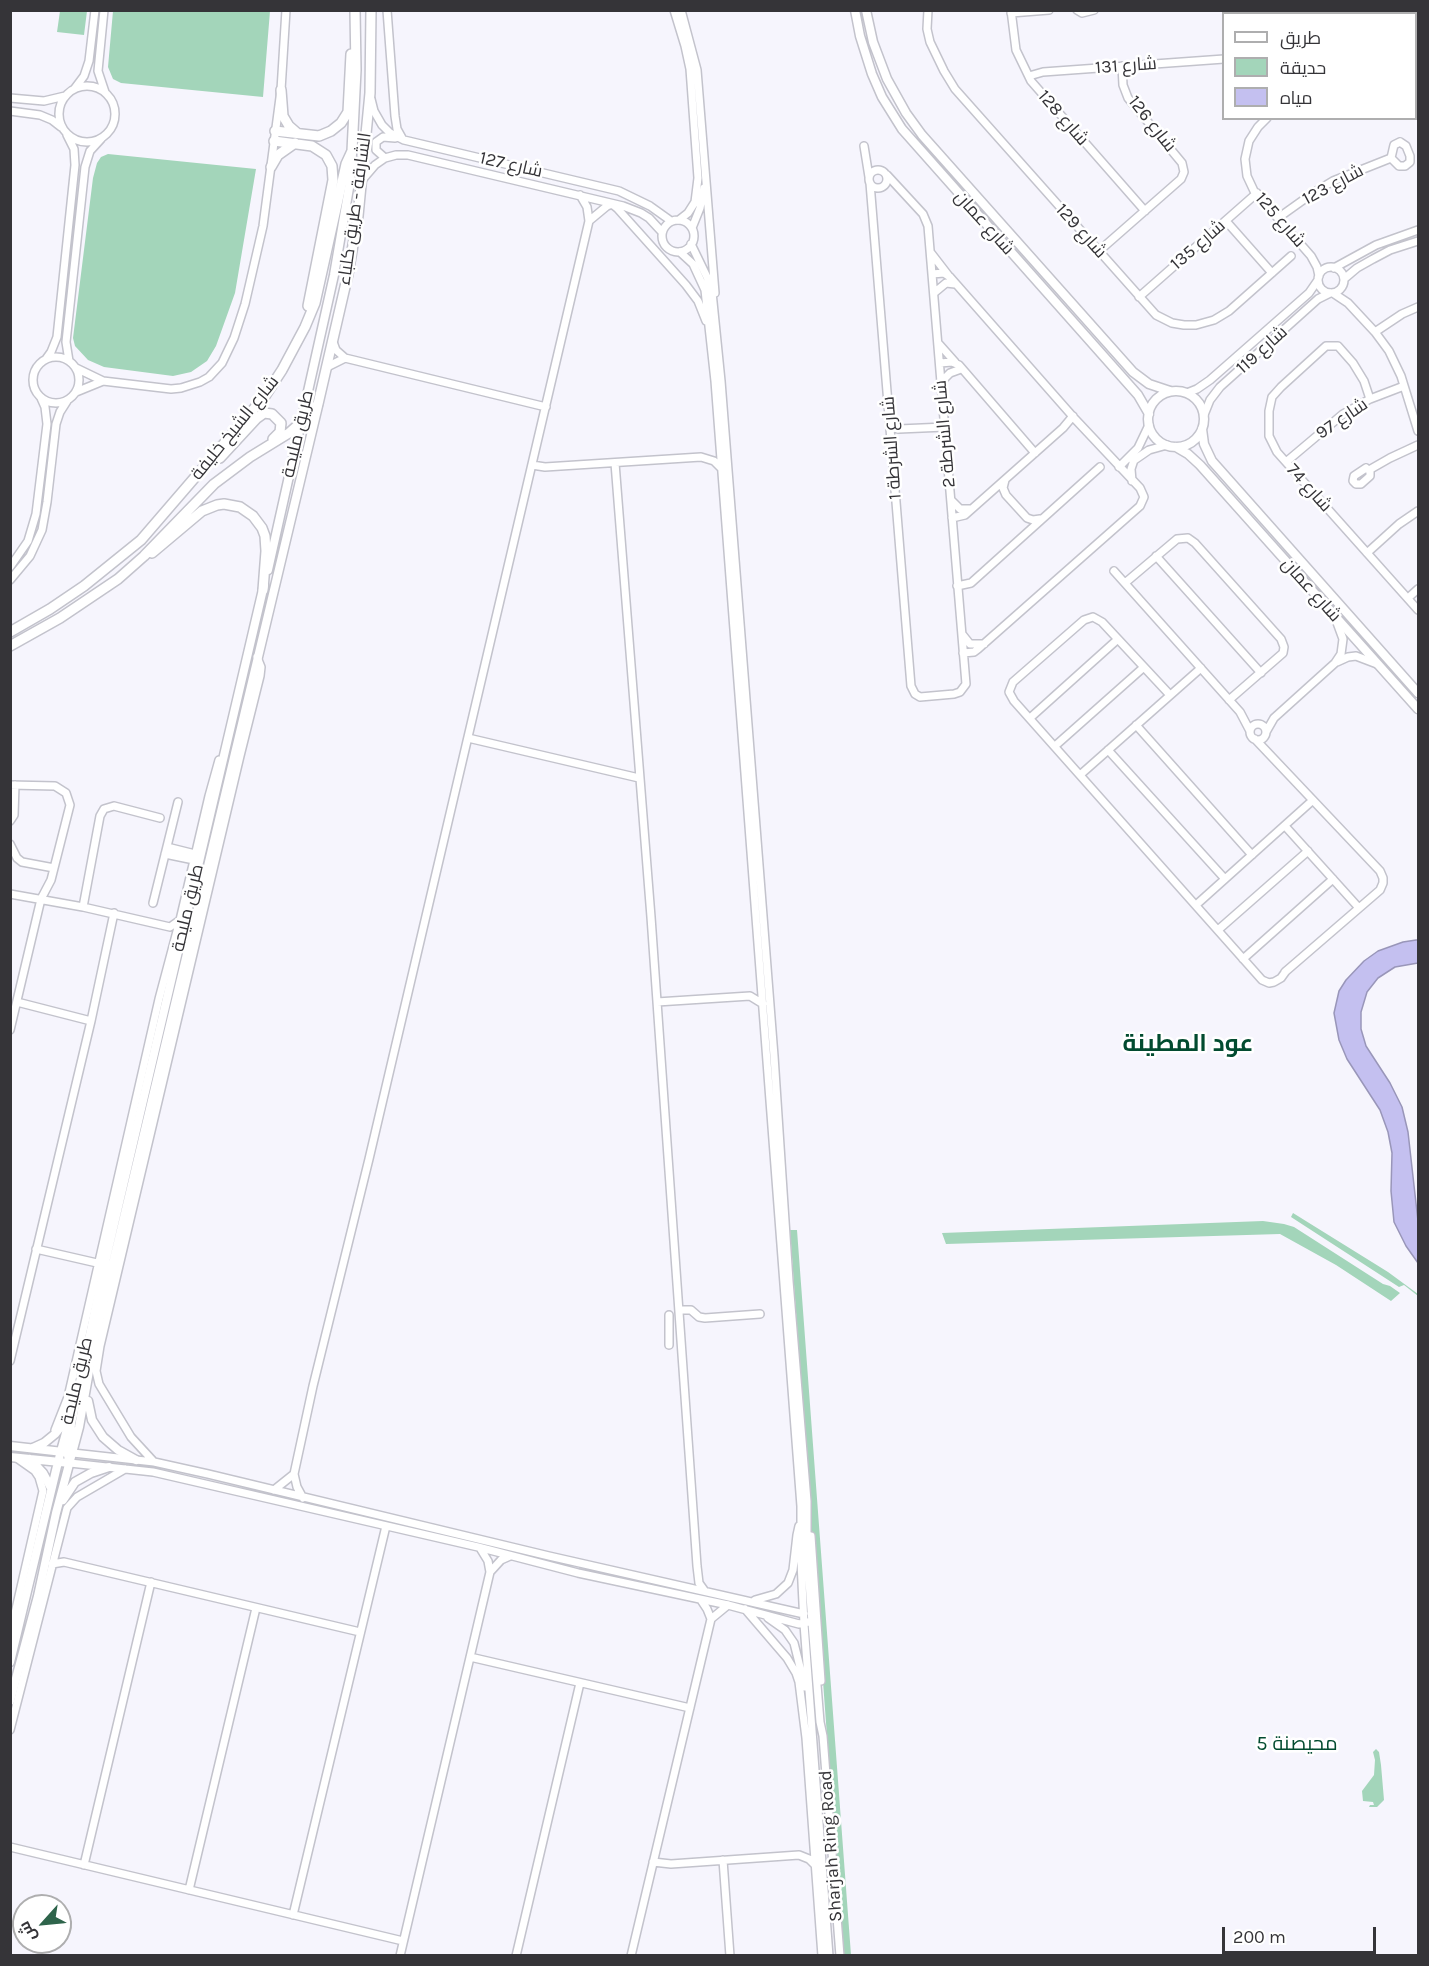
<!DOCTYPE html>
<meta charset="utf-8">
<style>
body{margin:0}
#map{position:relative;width:1429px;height:1966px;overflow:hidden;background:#f6f5fd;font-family:Karla,Cairo,sans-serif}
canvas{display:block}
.frame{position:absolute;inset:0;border:12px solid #353438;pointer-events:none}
.legend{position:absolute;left:1222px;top:12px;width:195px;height:108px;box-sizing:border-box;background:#fff;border:2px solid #aeaeaf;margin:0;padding:8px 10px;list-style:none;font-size:18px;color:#353438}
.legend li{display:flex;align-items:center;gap:12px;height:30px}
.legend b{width:30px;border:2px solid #aeaeaf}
.north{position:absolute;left:12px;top:1894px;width:60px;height:60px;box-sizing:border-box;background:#fff;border:2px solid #aeaeaf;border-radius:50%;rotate:243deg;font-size:16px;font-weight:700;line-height:24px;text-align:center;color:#353438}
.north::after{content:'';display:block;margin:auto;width:21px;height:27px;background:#2e644b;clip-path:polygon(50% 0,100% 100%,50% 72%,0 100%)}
.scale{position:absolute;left:1222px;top:1927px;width:154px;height:27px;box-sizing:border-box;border:3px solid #353438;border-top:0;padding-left:8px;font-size:18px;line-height:21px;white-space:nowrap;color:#353438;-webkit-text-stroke:4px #fff;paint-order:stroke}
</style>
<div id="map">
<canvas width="1429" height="1966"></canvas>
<div class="frame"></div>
<ul class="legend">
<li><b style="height:8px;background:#fff"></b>طريق</li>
<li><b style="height:16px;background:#a3d5ba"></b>حديقة</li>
<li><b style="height:16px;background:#c4c0f0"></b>مياه</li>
</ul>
<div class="north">ش</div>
<div class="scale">200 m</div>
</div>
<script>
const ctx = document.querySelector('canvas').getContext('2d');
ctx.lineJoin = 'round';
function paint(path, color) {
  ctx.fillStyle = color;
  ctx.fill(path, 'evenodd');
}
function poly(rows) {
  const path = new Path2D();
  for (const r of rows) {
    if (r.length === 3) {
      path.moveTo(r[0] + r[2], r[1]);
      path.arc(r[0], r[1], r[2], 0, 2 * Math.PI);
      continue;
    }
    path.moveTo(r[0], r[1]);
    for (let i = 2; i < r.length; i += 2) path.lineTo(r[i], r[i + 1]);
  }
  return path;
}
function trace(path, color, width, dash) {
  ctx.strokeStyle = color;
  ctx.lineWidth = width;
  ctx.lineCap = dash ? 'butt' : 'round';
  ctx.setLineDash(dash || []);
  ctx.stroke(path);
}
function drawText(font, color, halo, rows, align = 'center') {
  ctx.font = font + ' Karla,Cairo,sans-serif';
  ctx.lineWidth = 5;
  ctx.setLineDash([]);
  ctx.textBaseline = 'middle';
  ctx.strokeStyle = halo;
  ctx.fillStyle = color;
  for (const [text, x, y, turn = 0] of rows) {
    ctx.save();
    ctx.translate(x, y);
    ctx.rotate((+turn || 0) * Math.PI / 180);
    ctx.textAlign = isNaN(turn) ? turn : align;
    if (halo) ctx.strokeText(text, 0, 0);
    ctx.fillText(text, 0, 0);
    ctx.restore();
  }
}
paint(poly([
 [60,11,87,11,84,35,57,32],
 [113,11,270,11,263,97,121,83,113,79,108,67],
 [108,154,256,169,235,293,216,346,207,361,191,372,173,376,104,367,88,360,75,346,73,338,93,178,97,163,101,157],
 [1293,1213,1388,1272,1418,1294,1418,1296,1404,1285,1399,1287,1291,1217],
 [1263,1221,1284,1224,1294,1227,1383,1284,1390,1286,1400,1293,1391,1301,1336,1265,1280,1234,946,1244,942,1233],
 [790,1230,797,1230,851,1955,843,1955],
 [1376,1749,1379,1752,1381,1765,1384,1800,1377,1807,1369,1807,1370,1805,1374,1805,1373,1802,1363,1801,1362,1791,1374,1775,1375,1760,1373,1752]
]), '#a3d5ba');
const water = poly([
 [1416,940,1418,940,1418,963,1395,967,1378,978,1367,992,1361,1012,1361,1029,1366,1046,1390,1083,1402,1107,1408,1132,1418,1221,1418,1263,1406,1246,1394,1222,1391,1191,1392,1153,1388,1132,1380,1110,1347,1059,1339,1040,1334,1013,1339,991,1346,980,1364,961,1378,951,1403,942,1416,940]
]);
paint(water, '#c4c0f0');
trace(water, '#9996b9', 1.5);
const minor = poly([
 [104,10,98,71,105,92],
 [387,10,395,116,397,129,402,138],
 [674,10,685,46,690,69,698,178,695,202,688,213,679,220],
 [681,10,697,70,715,293],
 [928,10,927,29,930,42,944,71,955,89,1156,315,1172,323,1184,325,1196,325,1214,320,1229,311,1291,256],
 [1011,10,1016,50,1031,81,1145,211],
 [1077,10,1082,13,1094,10],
 [1250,10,1251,14],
 [1315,10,1316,14],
 [1011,13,1049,10],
 [1379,14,1389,10],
 [1416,70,1418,69],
 [1029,76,1043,72,1224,59],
 [87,114,28],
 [75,88,84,76,89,61,95,10],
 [10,98,44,101,65,96],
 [371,99,374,111,382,125,390,133,404,140,619,191,650,206,671,221],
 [10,111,40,115,52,120,61,127],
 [1267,118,1258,127,1249,141,1245,159,1247,176,1254,191,1311,256,1317,267,1319,276],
 [1400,142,1406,146,1410,156,1410,162,1405,166,1399,166,1391,158,1394,145,1400,142],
 [864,146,869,177],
 [385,158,376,150,376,142,383,137,395,138],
 [878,179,9],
 [363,179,375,165,385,158,396,155,408,155,623,206,641,213,649,218,662,232],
 [870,183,911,686,915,694,920,697,954,694,960,692,966,684,928,226,923,214,887,175],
 [1278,218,1313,193,1333,181,1391,158],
 [678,236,16],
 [589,221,607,206,612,204,617,208,686,285,698,301,706,321],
 [1226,221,1272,273],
 [692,228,700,208,704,188],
 [691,244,707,277,712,292,721,381,774,1056,789,1281,807,1501,807,1554,812,1623,820,1722,823,1736,840,1956],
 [1099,251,1181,179,1184,172,1182,163,1128,98,1123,85,1122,66],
 [680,252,693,264,705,290,715,381,801,1506,801,1562,804,1624,829,1956],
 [931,253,948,275],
 [1331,280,13],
 [1334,268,1376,245,1418,230],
 [932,274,944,273,950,277,1075,419,1140,488,1144,497,1140,506,978,649,974,652,963,653],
 [1344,279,1357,268,1373,259,1390,250,1418,241],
 [934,293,946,283,955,284],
 [1333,293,1348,303,1375,332,1389,351,1401,376,1418,431],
 [1139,297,1257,193],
 [1375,332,1402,314,1418,307],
 [333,342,336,350,345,358,546,407],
 [939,344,955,362],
 [56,380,23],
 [46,359,51,352,57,337,75,165,74,149,67,135],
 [69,361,66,342,85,167,90,151,101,139],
 [940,363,952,362,959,365,1035,453],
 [327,367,345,358],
 [76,368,103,381,171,389,181,388,200,382,209,377,222,363,234,338,245,304,263,226,281,90,286,10],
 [941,382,950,373,961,369],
 [76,392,103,381],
 [1187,393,1197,389,1210,380,1309,293,1318,280],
 [1370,399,1364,381,1353,363,1338,346,1326,346,1281,387,1272,397,1269,411,1269,436,1277,452,1418,610],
 [1204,415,1210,400,1220,387,1318,299,1330,293],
 [890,427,899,429,945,427],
 [1133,461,1149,450,1167,445],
 [1286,462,1343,414,1370,399,1404,386],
 [615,463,651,917,697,1566,699,1583,704,1590],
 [532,465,545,467,701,457,714,461,722,469],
 [1119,467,1138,448,1149,425],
 [1366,468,1370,471,1370,476,1361,484,1356,484,1353,481,1354,476,1366,468],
 [1369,470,1390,458,1418,445],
 [1005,480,1003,488,1006,495,1027,518,1033,520,1040,519],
 [1132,481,1131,469,1134,460],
 [951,500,960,509,971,509],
 [952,518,965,515,1063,428,1073,416],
 [1367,553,1399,524,1418,511],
 [1156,556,1261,673],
 [10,567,28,541,36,514,47,424,45,407,41,398],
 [1114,571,1240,712,1250,731],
 [10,580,30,556,42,530,47,502,56,424,60,412,67,401],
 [1125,583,1177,539,1188,538,1195,543,1281,639,1284,647,1283,653,1229,700],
 [957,586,971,583,1100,467],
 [1408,598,1418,589],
 [962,634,970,644,984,644],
 [1337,662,1348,657,1356,656,1377,664],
 [1170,695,1102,622,1093,617,1084,620,1013,682,1009,692,1014,701,1262,980,1269,983,1274,982,1281,978,1286,971],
 [1030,718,1118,639],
 [1258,732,8],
 [1136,725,1252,855],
 [1266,732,1274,718,1335,663,1341,654,1343,639,1336,620],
 [468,738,639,778],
 [1255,739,1380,871,1383,878,1383,883,1380,890,1285,972],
 [1055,746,1144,667],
 [1108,750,1225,879],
 [1080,775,1201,668],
 [10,785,55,786,66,793,70,805,51,880,41,899,10,1030],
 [10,821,14,815,15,785],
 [1285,826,1359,908],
 [10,844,17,858,22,862,54,868],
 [167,847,195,854],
 [165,854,194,860],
 [10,894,83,907,170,927,180,920],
 [153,903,178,802],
 [1196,905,1313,800],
 [83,907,100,816,104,809,114,806,160,818],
 [1218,930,1308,851],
 [1243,959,1333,879],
 [17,1002,91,1021],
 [657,1002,750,996,763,1004],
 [36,1249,97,1263],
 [679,1310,691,1310,699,1317,705,1318,760,1314],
 [669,1315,669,1345],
 [10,1361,91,1021,114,913],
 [55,1430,68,1397,159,999,180,920,209,796,219,760],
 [73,1453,154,1462,208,1474,549,1556,804,1614],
 [154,1462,131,1437,99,1384,96,1371,100,1346,240,756,260,676,261,667,257,657],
 [70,1463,153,1472,478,1547,578,1573,728,1605,799,1624,808,1622],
 [274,1490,294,1474],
 [303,1498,297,1487,294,1474,313,1386,369,1159,589,221,587,207,580,195],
 [811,1536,821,1681],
 [52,1564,64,1562,360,1632],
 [490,1572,501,1560,510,1556],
 [701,1600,707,1609,711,1619],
 [755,1600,776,1594,788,1583,793,1570,797,1535,799,1526],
 [745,1609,787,1658,796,1673,799,1682,806,1738,822,1956],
 [768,1618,785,1630,794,1643,805,1687],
 [10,1635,43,1491,39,1477,35,1471,18,1459],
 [470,1657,690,1708],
 [10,1730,67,1508,77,1497,125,1469],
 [10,1847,403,1941],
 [723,1860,730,1956],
 [653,1862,671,1864,799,1855,809,1859,815,1865],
 [84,1865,151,1582],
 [189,1890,256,1608],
 [293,1915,386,1526],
 [400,1956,490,1572,488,1561,480,1548],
 [516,1956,580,1683],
 [631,1956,711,1619,728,1605]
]);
const major = poly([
 [855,10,860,36,872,74,882,97,902,129,1138,395,1149,414],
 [866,10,873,42,887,79,906,113,922,135,1133,372,1149,384,1170,391],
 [1176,419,28],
 [1202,429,1204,444,1212,461,1418,693],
 [1176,447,1188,454,1200,465,1418,709],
 [268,570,334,275,350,182,352,154],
 [88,1401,92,1420,103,1437,118,1450,136,1460],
 [10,1446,63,1452],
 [33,1448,44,1443,55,1434,66,1420],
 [10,1457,70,1463,67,1452,71,1425],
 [30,1459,43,1473,51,1488],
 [63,1500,75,1482,91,1473,109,1467],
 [10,1662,58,1462,80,1382,106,1258,264,585],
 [10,1701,38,1596,56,1513,79,1427,94,1343,318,406]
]);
const highway = poly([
 [281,90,283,116,289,126,297,133],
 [275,131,319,136,331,131,341,123,348,112,351,54],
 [274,141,312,146,326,155,332,166,333,180,308,306],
 [271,167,278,155,295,143],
 [220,458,257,418,264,413,272,414,281,423,280,432,273,439],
 [152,553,202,511,217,505,224,504,240,507,253,516,262,528,265,536,266,551,263,590],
 [10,632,50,609,84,586,141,540,265,396,282,370,305,327,315,303,346,164,352,151,356,70,355,10],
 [10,646,60,618,118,579,144,556,214,484,250,457,289,433,308,416,318,404,348,274,358,216,370,93,371,10]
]);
trace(minor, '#c3c3cc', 10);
trace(major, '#c3c3cc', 11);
trace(highway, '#c3c3cc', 12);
trace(minor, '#fff', 7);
trace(major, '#fff', 8);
trace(highway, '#fff', 9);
drawText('18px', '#353438', '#fff', [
 ["شارع 131",1126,66,-4],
 ["شارع 128",1063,118,49],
 ["شارع 126",1152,124,52],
 ["شارع 127",511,165,13],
 ["شارع 123",1333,185,-28],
 ["الشارقة - طريق كلباء",355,209,-82],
 ["شارع 125",1280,220,49],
 ["شارع عمان",984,223,48],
 ["شارع 129",1081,231,48],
 ["شارع 135",1198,245,-41],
 ["شارع 119",1262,350,-42],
 ["شارع 97",1342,419,-34],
 ["شارع الشيخ خليفة",235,428,-51],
 ["طريق مليحة",298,434,-77],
 ["شارع الشرطة 2",945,434,-95],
 ["شارع الشرطة 1",892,448,-94],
 ["شارع 74",1309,488,48],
 ["شارع عمان",1311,590,48],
 ["طريق مليحة",188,908,-77],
 ["طريق مليحة",77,1381,-77],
 ["Sharjah Ring Road",831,1846,-94]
]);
drawText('20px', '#024b30', '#fff', [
 ["محيصنة 5",1297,1744]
]);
drawText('bold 24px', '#024b30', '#fff', [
 ["عود المطينة",1188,1044]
]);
</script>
